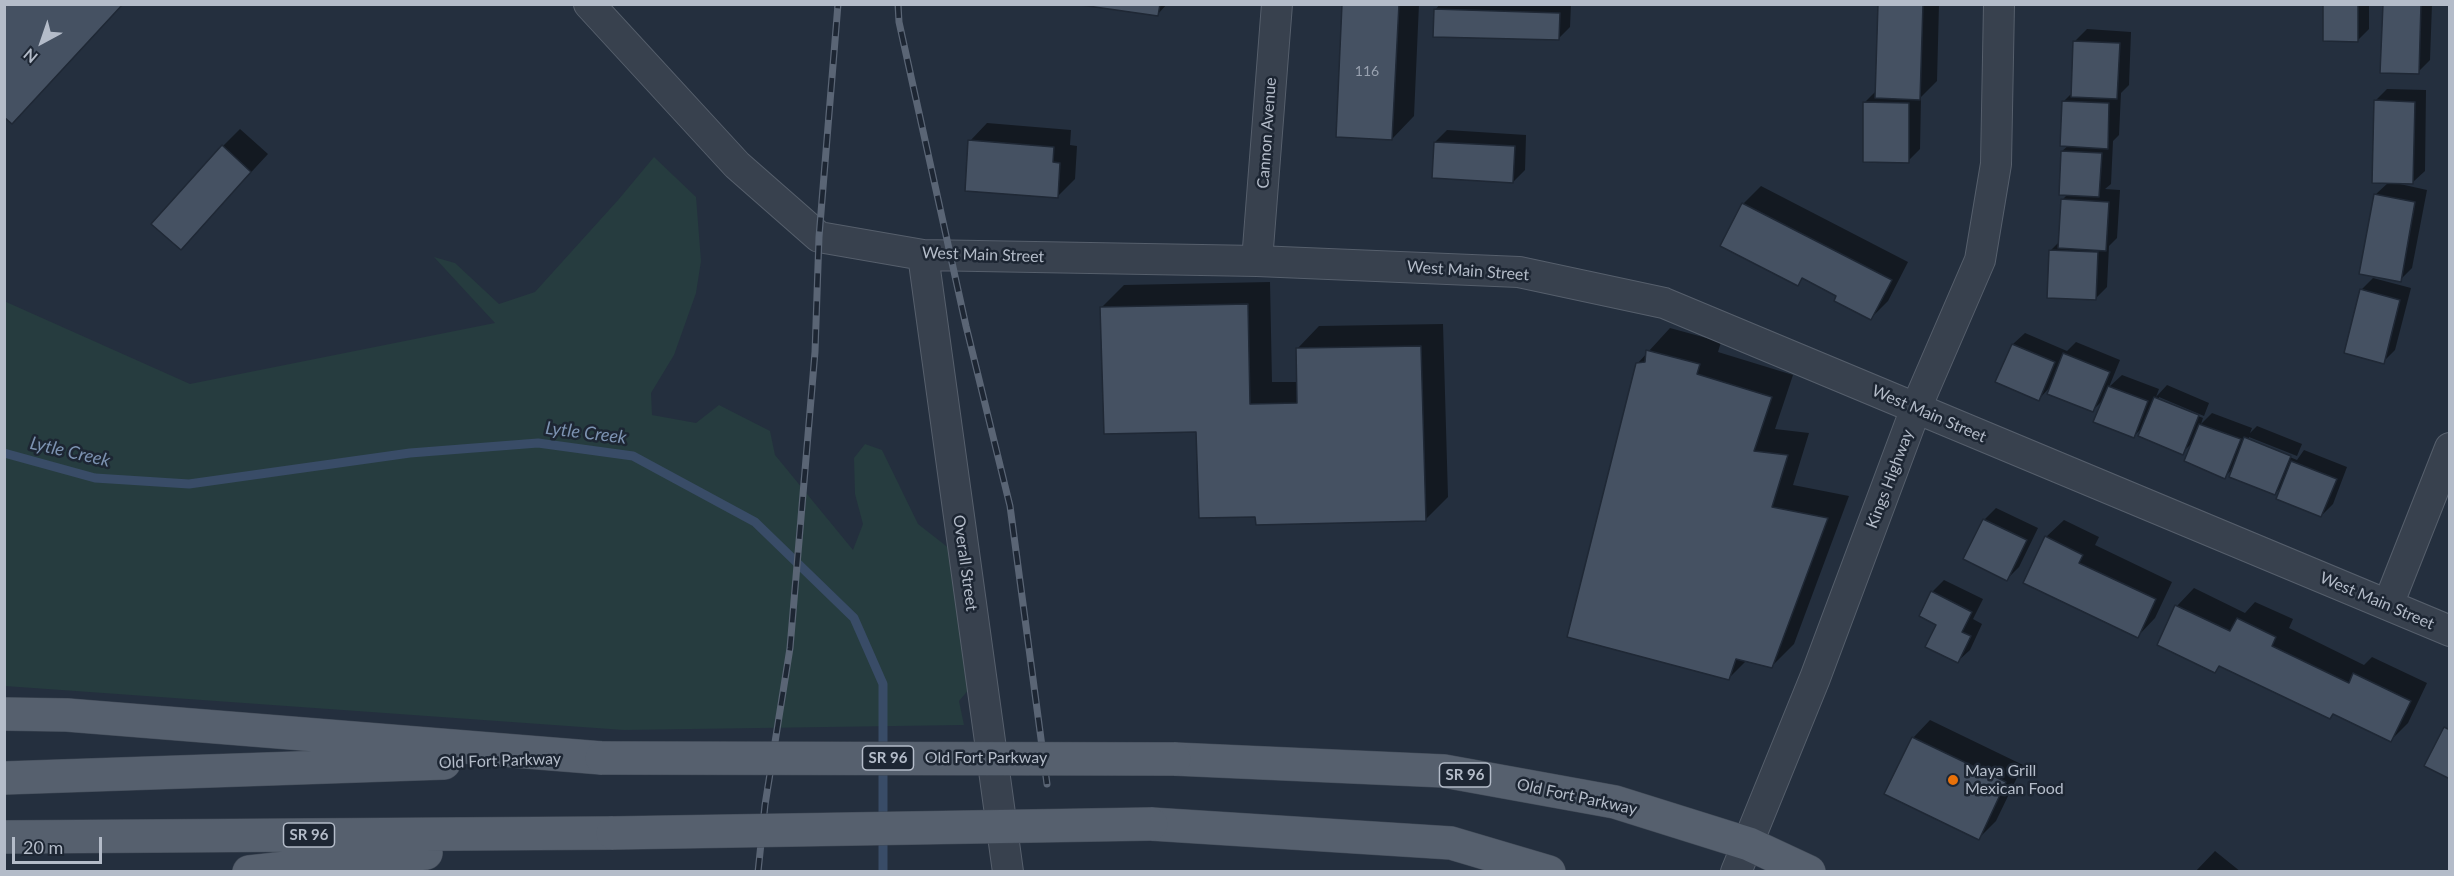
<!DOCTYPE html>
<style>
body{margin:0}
#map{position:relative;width:2454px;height:876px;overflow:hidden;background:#242f3e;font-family:Lato,sans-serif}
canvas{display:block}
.frame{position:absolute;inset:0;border:6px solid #b4bcc9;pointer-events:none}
.north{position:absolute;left:12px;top:12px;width:60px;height:60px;-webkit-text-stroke:4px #1d2633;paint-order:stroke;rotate:220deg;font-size:16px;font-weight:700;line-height:24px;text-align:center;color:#b4bcc9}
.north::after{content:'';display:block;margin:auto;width:21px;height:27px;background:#b4bcc9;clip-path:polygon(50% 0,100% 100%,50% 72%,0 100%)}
.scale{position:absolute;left:12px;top:837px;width:90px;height:27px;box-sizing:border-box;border:3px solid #b4bcc9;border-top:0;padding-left:8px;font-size:18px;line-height:21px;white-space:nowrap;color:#b4bcc9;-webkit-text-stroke:4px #1d2633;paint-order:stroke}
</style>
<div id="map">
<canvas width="2454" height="876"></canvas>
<div class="frame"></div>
<div class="north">N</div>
<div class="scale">20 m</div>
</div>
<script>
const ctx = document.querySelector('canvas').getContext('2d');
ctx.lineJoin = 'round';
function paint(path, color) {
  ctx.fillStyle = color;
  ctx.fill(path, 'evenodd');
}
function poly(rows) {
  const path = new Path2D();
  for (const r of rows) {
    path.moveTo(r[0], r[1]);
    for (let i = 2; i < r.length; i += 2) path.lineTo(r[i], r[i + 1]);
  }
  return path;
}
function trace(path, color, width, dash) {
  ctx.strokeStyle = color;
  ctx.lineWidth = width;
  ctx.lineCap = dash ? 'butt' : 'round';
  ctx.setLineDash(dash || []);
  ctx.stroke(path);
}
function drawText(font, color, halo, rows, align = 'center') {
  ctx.font = font + ' Lato,sans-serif';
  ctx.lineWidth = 5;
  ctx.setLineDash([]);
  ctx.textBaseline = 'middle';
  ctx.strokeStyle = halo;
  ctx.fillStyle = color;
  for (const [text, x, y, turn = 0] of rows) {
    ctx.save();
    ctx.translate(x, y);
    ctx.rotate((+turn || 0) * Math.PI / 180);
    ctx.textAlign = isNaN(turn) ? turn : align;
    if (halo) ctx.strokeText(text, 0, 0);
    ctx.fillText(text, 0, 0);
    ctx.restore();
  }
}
paint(poly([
 [654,157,696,197,701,261,696,293,674,355,651,393,652,415,696,423,719,405,770,431,775,455,853,550,863,524,855,494,854,458,865,444,882,450,918,524,982,574,993,661,959,701,964,725,624,730,5,686,4,301,190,384,495,323,434,257,455,263,499,304,535,292,619,199]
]), '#263c3f');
paint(poly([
 [4,4,123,4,12,122],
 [1085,4,1167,4,1158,14],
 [1344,4,1419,4,1414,116,1392,139],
 [1440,4,1571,4,1570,27,1558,39,1435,10],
 [1879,4,1939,4,1937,81,1921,97,1920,149,1908,161,1864,103,1877,90],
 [2325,4,2369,4,2369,29,2357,41],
 [2384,4,2432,4,2430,60,2418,72],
 [2087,29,2131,32,2129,85,2121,93,2119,135,2113,141,2111,184,2105,189,2120,190,2117,238,2109,246,2107,287,2095,299,2050,251,2060,241,2063,199,2068,194,2062,151,2069,145,2064,101,2072,93,2075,41],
 [2387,89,2426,90,2425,171,2413,182,2391,182,2427,190,2412,268,2400,280,2375,195,2389,182,2375,101],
 [987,123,1071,130,1070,145,1077,146,1075,179,1057,197,970,141],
 [240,129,268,154,181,248,223,146],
 [1447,130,1526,135,1525,170,1513,182,1435,142],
 [1761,186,1908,262,1888,301,1871,318,1839,295,1804,277,1798,284,1722,245,1743,204],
 [2373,278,2411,288,2395,350,2383,362,2361,290],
 [1270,282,1272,382,1298,382,1297,349,1319,326,1443,324,1448,497,1425,520,1257,515,1198,431,1102,307,1124,285],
 [1670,328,1721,342,1718,352,1793,375,1775,429,1809,433,1793,485,1849,496,1794,644,1772,666,1747,660,1729,678,1637,364],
 [2025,333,2067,351,2076,342,2120,360,2109,387,2122,375,2159,389,2156,397,2167,385,2209,403,2204,416,2159,397,2159,400,2203,418,2201,424,2212,413,2252,428,2250,433,2257,426,2302,444,2297,456,2249,437,2249,440,2297,460,2304,450,2347,467,2333,504,2321,516,2283,485,2275,494,2233,468,2225,477,2193,442,2182,453,2143,427,2134,436,2104,399,2093,410,2052,385,2039,399,2013,344],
 [1996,508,2038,528,2019,567,2007,579,1984,520],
 [2064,520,2099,537,2095,545,2172,582,2155,618,2138,636,2046,537],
 [1944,580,1983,599,1973,619,1982,624,1970,650,1958,661,1938,624,1932,592],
 [2194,588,2245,613,2255,602,2293,619,2289,628,2364,665,2372,657,2427,683,2408,723,2391,740,2334,713,2330,718,2221,665,2215,671,2159,644,2177,606],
 [1930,720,2023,765,1996,821,1979,838,1913,738],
 [2215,851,2241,872,2195,872]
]), '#0007');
trace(poly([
 [4,453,95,478,189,484,410,453,538,443,633,456,755,522,854,618,883,684,883,872]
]), '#394c67', 9);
const building = poly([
 [4,4,123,4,12,124,4,117,4,4],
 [1074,4,1160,4,1158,16,1074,4],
 [1342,4,1399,4,1392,140,1336,137,1342,4],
 [1878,4,1923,4,1920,100,1875,98,1878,4],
 [2323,4,2358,4,2358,42,2323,41,2323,4],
 [2383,4,2421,4,2419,74,2380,73,2383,4],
 [1434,9,1560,13,1559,40,1433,37,1434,9],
 [2073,41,2120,43,2117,99,2071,97,2073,41],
 [2374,100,2415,102,2413,184,2372,183,2374,100],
 [2062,101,2109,103,2108,149,2060,146,2062,101],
 [1863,102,1909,103,1909,163,1863,162,1863,102],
 [968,140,1054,147,1053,162,1060,163,1058,198,965,191,968,140],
 [1434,142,1515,146,1513,183,1432,178,1434,142],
 [222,145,251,172,181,250,151,224,222,145],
 [2061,151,2102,153,2099,197,2059,195,2061,151],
 [2374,194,2415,202,2401,282,2359,274,2374,194],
 [2061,199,2109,202,2106,251,2058,248,2061,199],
 [1742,203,1892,280,1871,320,1834,301,1836,296,1802,278,1798,286,1720,246,1742,203],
 [2049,250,2098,252,2096,300,2047,298,2049,250],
 [2360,289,2400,300,2384,364,2344,353,2360,289],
 [1248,304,1250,404,1297,403,1296,348,1421,346,1426,521,1256,525,1255,517,1199,518,1196,432,1104,434,1100,307,1248,304],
 [2012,344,2055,362,2039,401,1995,382,2012,344],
 [1646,350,1700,364,1697,374,1772,397,1754,451,1788,455,1772,507,1828,518,1772,668,1736,659,1729,680,1567,637,1636,363,1645,362,1646,350],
 [2063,353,2110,372,2093,412,2047,394,2063,353],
 [2108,386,2148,401,2134,438,2093,422,2108,386],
 [2154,397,2199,415,2183,455,2138,436,2154,397],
 [2199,424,2241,439,2225,479,2184,461,2199,424],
 [2244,437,2291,456,2275,495,2229,477,2244,437],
 [2291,461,2337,479,2321,517,2276,499,2291,461],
 [1983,519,2027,540,2007,581,1963,559,1983,519],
 [2045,536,2083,555,2079,563,2156,599,2138,638,2023,583,2045,536],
 [1931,591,1972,612,1962,632,1971,636,1958,663,1925,647,1936,625,1919,616,1931,591],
 [2175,605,2230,631,2237,618,2276,637,2272,646,2349,683,2353,673,2411,701,2391,742,2333,714,2330,719,2219,666,2215,673,2157,645,2175,605],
 [2444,727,2450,730,2450,779,2424,766,2444,727],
 [1912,737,2006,782,1979,840,1884,794,1912,737]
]);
paint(building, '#455162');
trace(building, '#1f2835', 1.5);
const minor = poly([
 [589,4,737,165,819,237,923,255,1257,261,1519,272,1664,303,2450,631],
 [923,255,1008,872],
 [1257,261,1277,4],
 [2388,605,2450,448],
 [1736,872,1815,678,1916,408,1980,260,1996,164,1999,4]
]);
const major = poly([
 [4,714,67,715,602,758],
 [1174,759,1444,771,1615,802,1749,844,1809,872],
 [4,778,444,763],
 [1151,824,1451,843,1549,872],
 [4,837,613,833],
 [249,872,426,853]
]);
trace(minor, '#565f6c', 32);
trace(major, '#414a57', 34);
trace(minor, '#38414e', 30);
trace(major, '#56606e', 33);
const rail = poly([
 [898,4,899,22,966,326,1010,506,1047,784],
 [758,872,765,805,790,648,815,352,819,237,838,4]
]);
trace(rail, '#5a6575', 7);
trace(rail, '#1d2633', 4.5, [14]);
const majorBridge = poly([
 [602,758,1174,759],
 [613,833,1151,824]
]);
trace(majorBridge, '#414a57', 34, []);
trace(majorBridge, '#56606e', 33);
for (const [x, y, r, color] of [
 [1953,780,6,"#e8710a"]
]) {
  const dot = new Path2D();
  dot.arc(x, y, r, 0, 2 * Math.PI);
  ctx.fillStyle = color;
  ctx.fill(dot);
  trace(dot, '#1d2633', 2);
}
drawText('14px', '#98a1af', null, [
 ["116",1367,71]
]);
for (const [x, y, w] of [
 [888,758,51],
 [1465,775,51],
 [309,835,51]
]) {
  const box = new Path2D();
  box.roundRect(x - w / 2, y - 12, w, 24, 4.5);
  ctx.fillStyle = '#1d2633';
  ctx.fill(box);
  trace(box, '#b4bcc9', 1.5);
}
drawText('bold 15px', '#b4bcc9', null, [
 ["SR 96",888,758],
 ["SR 96",1465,775],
 ["SR 96",309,835]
]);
drawText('16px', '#b4bcc9', '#1d2633', [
 ["Cannon Avenue",1267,133,-86],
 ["West Main Street",983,255,2],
 ["West Main Street",1468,271,4],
 ["West Main Street",1929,414,23],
 ["Kings Highway",1890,479,-69],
 ["Overall Street",965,563,82],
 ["West Main Street",2377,601,23],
 ["Old Fort Parkway",986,758],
 ["Old Fort Parkway",500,761,-2],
 ["Old Fort Parkway",1577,797,12]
]);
drawText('16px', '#b4bcc9', '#1d2633', [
 ["Maya Grill",1965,771],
 ["Mexican Food",1965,789]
], 'left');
drawText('italic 18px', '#7c92b1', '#1d2633', [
 ["Lytle Creek",586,433,7],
 ["Lytle Creek",70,452,13]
]);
</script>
